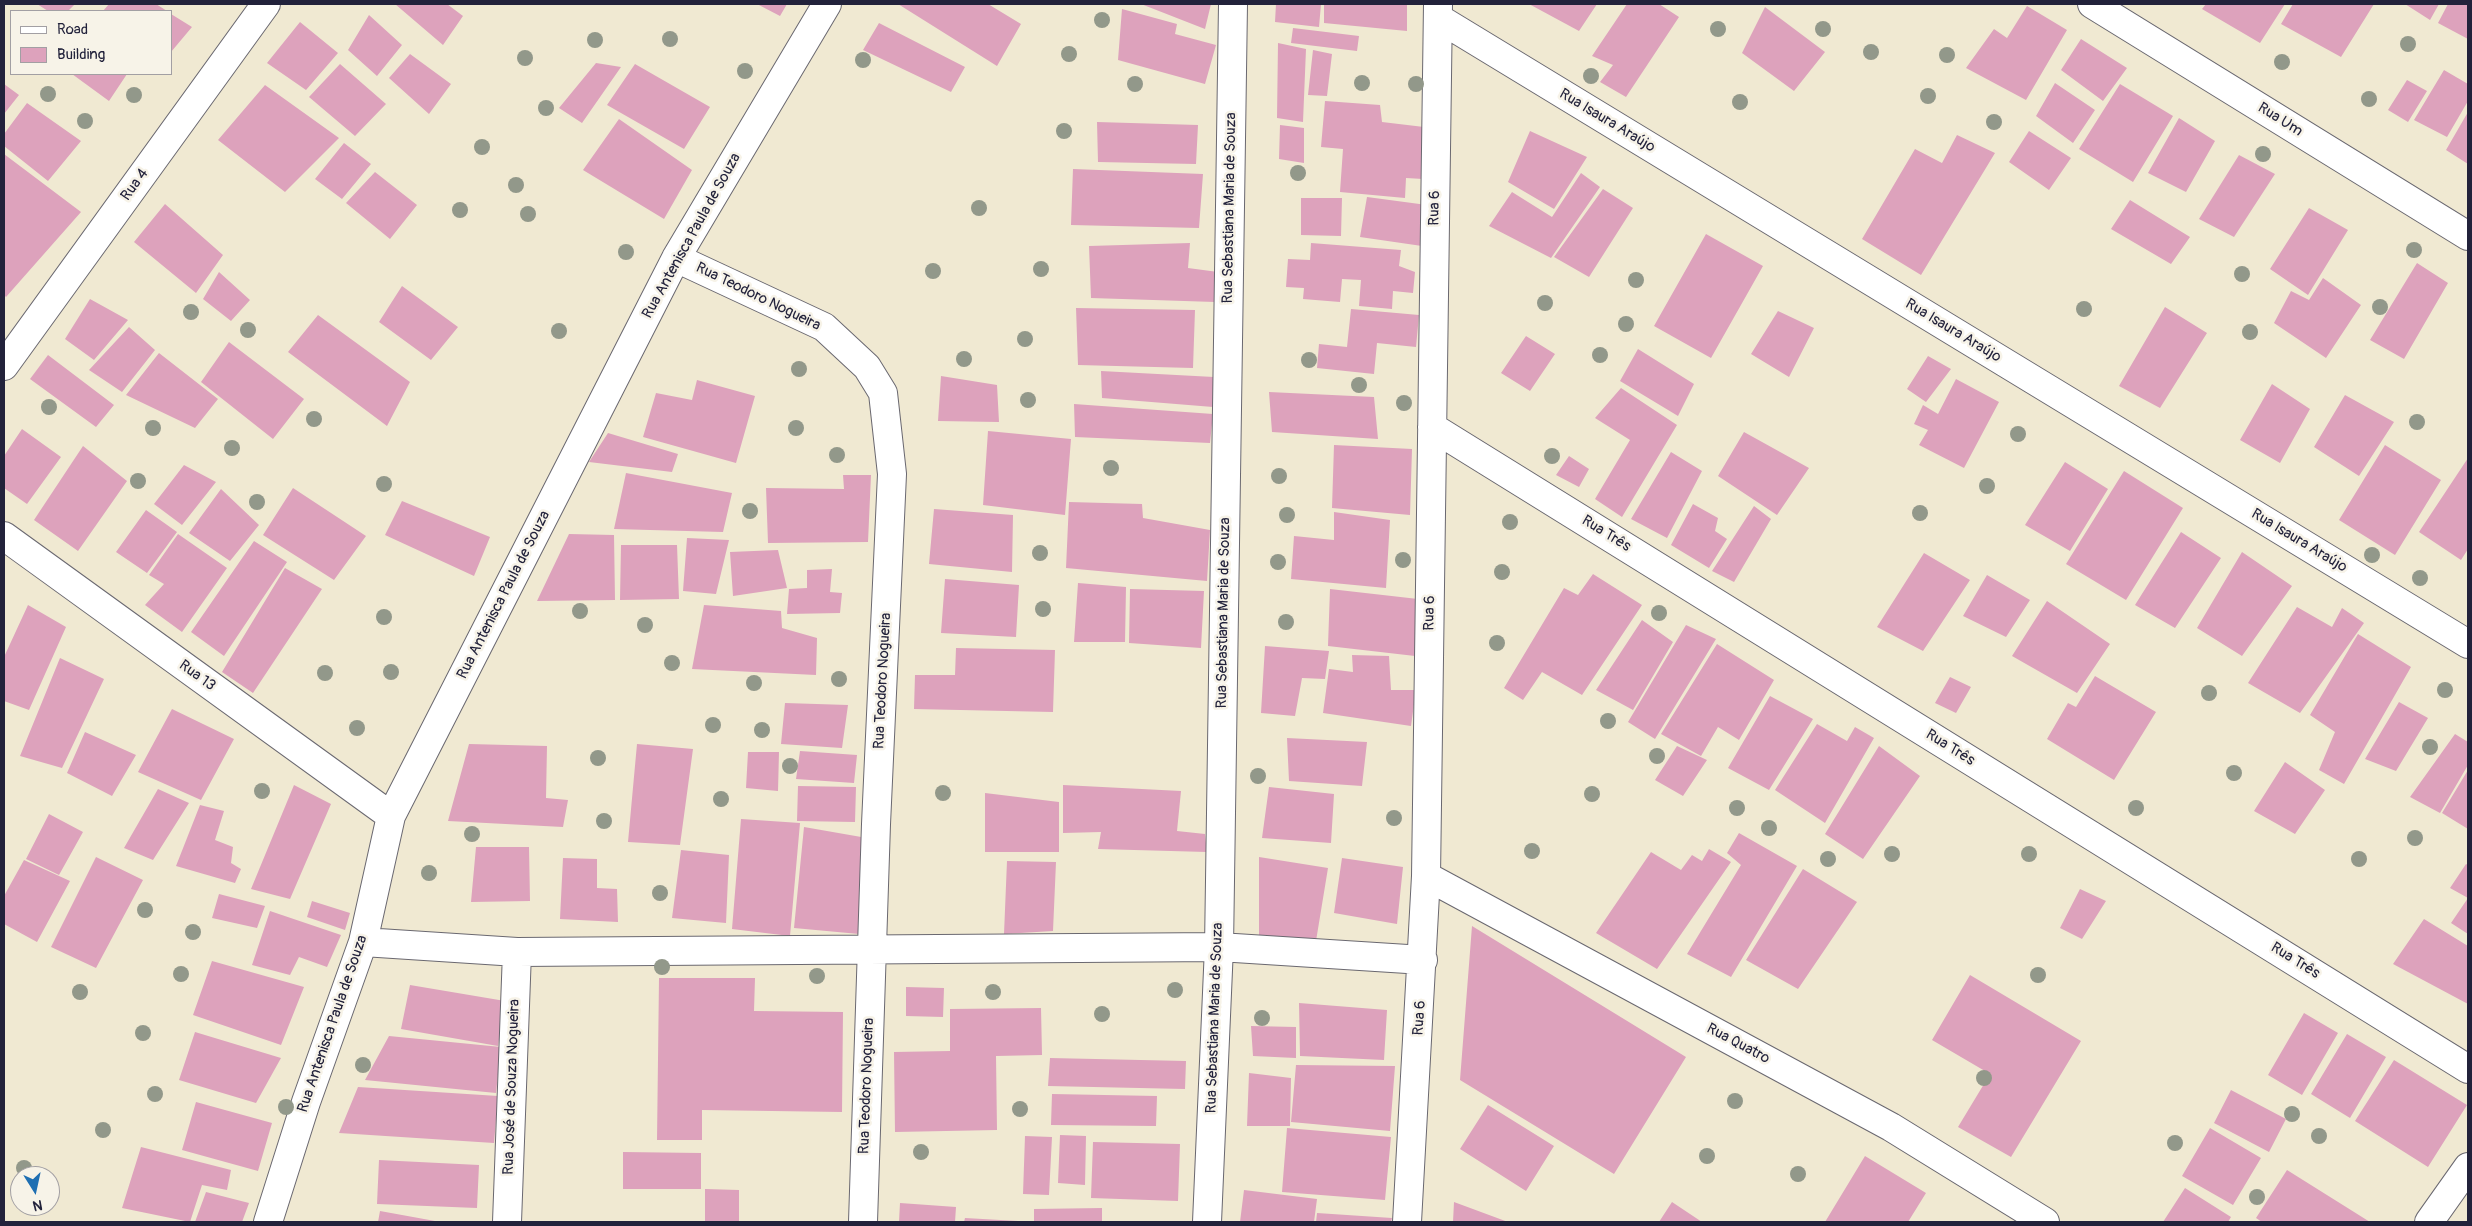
<!DOCTYPE html>
<meta charset="utf-8">
<style>
body{margin:0}
#map{position:relative;width:2472px;height:1226px;overflow:hidden;background:#f0e9d2;font-family:Pangolin,sans-serif}
canvas{display:block}
.frame{position:absolute;inset:0;border:5px solid #22223b;pointer-events:none}
.legend{position:absolute;left:10px;top:10px;width:162px;height:65px;box-sizing:border-box;background:#f7f3e8;border:1px solid #a29fa3;margin:0;padding:6px 9px;list-style:none;font-size:15px;color:#22223b}
.legend li{display:flex;align-items:center;gap:10px;height:25px}
.legend b{width:25px;border:1px solid #a29fa3}
.north{position:absolute;left:10px;top:1166px;width:50px;height:50px;box-sizing:border-box;background:#f7f3e8;border:1px solid #a29fa3;border-radius:50%;rotate:170deg;font-size:14px;font-weight:700;line-height:20px;text-align:center;color:#22223b}
.north::after{content:'';display:block;margin:auto;width:18px;height:22px;background:#1f6fb2;clip-path:polygon(50% 0,100% 100%,50% 72%,0 100%)}
</style>
<div id="map">
<canvas width="2472" height="1226"></canvas>
<div class="frame"></div>
<ul class="legend">
<li><b style="height:6px;background:#fff"></b>Road</li>
<li><b style="height:14px;background:#dda2bc"></b>Building</li>
</ul>
<div class="north">N</div>
</div>
<script>
const ctx = document.querySelector('canvas').getContext('2d');
ctx.lineJoin = 'round';
function paint(path, color) {
  ctx.fillStyle = color;
  ctx.fill(path, 'evenodd');
}
function poly(rows) {
  const path = new Path2D();
  for (const r of rows) {
    path.moveTo(r[0], r[1]);
    for (let i = 2; i < r.length; i += 2) path.lineTo(r[i], r[i + 1]);
  }
  return path;
}
function trace(path, color, width, dash) {
  ctx.strokeStyle = color;
  ctx.lineWidth = width;
  ctx.lineCap = dash ? 'butt' : 'round';
  ctx.setLineDash(dash || []);
  ctx.stroke(path);
}
function drawText(font, color, halo, rows, align = 'center') {
  ctx.font = font + ' Pangolin,sans-serif';
  ctx.lineWidth = 5;
  ctx.setLineDash([]);
  ctx.textBaseline = 'middle';
  ctx.strokeStyle = halo;
  ctx.fillStyle = color;
  for (const [text, x, y, turn = 0] of rows) {
    ctx.save();
    ctx.translate(x, y);
    ctx.rotate((+turn || 0) * Math.PI / 180);
    ctx.textAlign = isNaN(turn) ? turn : align;
    if (halo) ctx.strokeText(text, 0, 0);
    ctx.fillText(text, 0, 0);
    ctx.restore();
  }
}
paint(poly([
 [37,4,75,4,68,11,48,11],
 [109,4,156,4,167,11,103,11],
 [395,4,447,4,463,16,443,45],
 [757,4,787,4,780,16],
 [898,4,988,4,1021,24,997,66],
 [1141,4,1211,4,1205,29],
 [1276,4,1321,4,1319,27,1275,22],
 [1324,4,1407,4,1407,31,1324,23],
 [1529,4,1597,4,1579,31],
 [1627,4,1659,4,1679,17,1626,97,1600,82,1613,65,1592,56],
 [2206,4,2285,4,2260,43,2202,9],
 [2293,4,2374,4,2341,57,2281,24],
 [2405,4,2439,4,2430,20],
 [2448,4,2468,4,2468,39,2438,23],
 [2027,6,2067,30,2026,100,1966,68,1994,29,2007,38],
 [1765,7,1825,52,1794,91,1742,53],
 [1122,9,1177,24,1175,34,1216,45,1205,84,1118,60],
 [171,14,192,27,171,52],
 [369,15,402,45,377,76,348,50],
 [300,22,338,53,306,90,267,63],
 [879,23,965,67,951,92,863,50],
 [1293,28,1359,36,1357,51,1291,43],
 [2081,39,2127,68,2103,101,2061,70],
 [1278,43,1306,49,1303,122,1277,118],
 [1313,50,1332,54,1327,96,1308,95],
 [410,54,451,84,429,114,389,78],
 [596,63,621,67,582,123,559,108],
 [340,64,386,104,355,136,309,97],
 [635,64,710,107,684,149,607,105],
 [2444,70,2468,84,2468,101,2447,137,2414,120],
 [72,74,127,74,109,101],
 [2407,80,2427,91,2408,122,2388,110],
 [2055,83,2095,110,2073,143,2036,116],
 [4,84,19,95,4,114],
 [2120,84,2173,116,2133,182,2079,149],
 [265,85,339,138,285,192,218,140],
 [1325,101,1380,105,1382,122,1424,127,1423,179,1406,178,1405,198,1340,192,1343,149,1321,147],
 [27,103,81,141,48,181,4,146,4,134],
 [2468,112,2468,164,2446,150],
 [2179,118,2215,141,2186,192,2148,173],
 [619,119,692,170,664,219,583,170],
 [1097,122,1198,125,1196,164,1098,162],
 [1280,125,1304,128,1304,163,1279,159],
 [1530,131,1587,157,1554,209,1508,182],
 [2029,131,2071,158,2049,190,2009,162],
 [1957,135,1995,153,1921,275,1862,239,1915,149,1942,163],
 [344,143,371,164,342,199,315,179],
 [4,154,81,212,6,297,4,295],
 [2239,155,2275,174,2234,237,2199,219],
 [1073,169,1203,174,1199,228,1071,225],
 [375,172,417,205,390,239,346,203],
 [1581,173,1600,187,1551,258,1489,226,1512,192,1552,217],
 [1603,189,1633,208,1589,277,1554,257],
 [1367,197,1427,205,1422,246,1360,237],
 [1301,198,1342,198,1341,236,1301,235],
 [2130,200,2190,237,2171,264,2111,229],
 [165,204,223,255,196,293,134,242],
 [2309,208,2348,230,2308,295,2270,269],
 [1706,234,1763,266,1711,358,1654,326],
 [1190,243,1188,268,1218,272,1215,302,1091,298,1089,246],
 [1311,243,1401,250,1399,266,1415,272,1413,293,1393,291,1392,309,1359,306,1361,280,1342,279,1340,302,1303,299,1304,288,1286,287,1288,259,1310,260],
 [2417,263,2448,283,2404,359,2370,340],
 [219,272,250,300,231,321,203,299],
 [2323,278,2361,305,2326,358,2274,323,2291,291,2309,300],
 [402,286,458,327,431,360,379,322],
 [90,299,128,320,94,360,65,339],
 [2165,307,2207,333,2160,408,2119,386],
 [1076,308,1195,310,1193,368,1078,365],
 [1351,309,1419,315,1416,347,1377,343,1374,374,1317,368,1319,344,1347,347],
 [1778,311,1814,328,1789,377,1751,354],
 [318,315,410,382,387,426,288,352],
 [129,327,155,350,122,392,89,370],
 [1526,336,1555,354,1530,391,1501,373],
 [229,342,304,399,273,439,201,382],
 [1638,349,1694,384,1678,416,1620,381],
 [159,353,218,399,195,428,126,395],
 [48,355,114,405,96,427,30,379],
 [1928,356,1951,369,1926,402,1907,389],
 [1101,371,1214,377,1213,407,1102,398],
 [941,376,997,385,999,422,938,421],
 [1956,379,1999,402,1964,468,1919,445,1928,430,1914,424,1923,405,1938,414],
 [697,380,755,396,736,463,643,437,656,393,692,400],
 [2272,384,2310,409,2280,463,2240,440],
 [1621,388,1677,425,1622,517,1595,499,1630,440,1595,418],
 [1269,392,1374,397,1378,439,1272,432],
 [2345,395,2394,422,2359,476,2314,447],
 [1074,404,1213,414,1210,443,1075,437],
 [22,429,61,457,27,504,4,488,4,456],
 [988,431,1071,439,1065,515,983,505],
 [1744,432,1809,468,1777,515,1718,476],
 [608,433,678,454,672,472,589,462],
 [1334,445,1412,449,1410,515,1332,508],
 [2385,445,2441,480,2395,555,2339,520],
 [83,446,127,481,78,551,34,520],
 [1671,452,1702,471,1667,538,1631,519],
 [1569,456,1589,469,1579,487,1556,475],
 [2468,458,2468,549,2461,560,2419,532],
 [2065,462,2108,489,2070,551,2025,525],
 [184,465,216,482,182,525,154,504],
 [2124,471,2183,508,2126,600,2066,564],
 [626,473,732,493,723,532,614,529],
 [843,475,871,475,868,542,768,543,766,488,844,489],
 [293,488,366,536,334,580,263,535],
 [221,489,259,525,230,561,189,533],
 [402,501,490,537,474,576,385,535],
 [1069,502,1142,504,1143,518,1210,530,1207,581,1066,568],
 [1693,504,1718,518,1715,531,1727,539,1709,568,1671,545],
 [1754,506,1771,519,1734,582,1712,571],
 [934,509,1013,515,1012,572,929,564],
 [146,510,177,532,147,573,116,552],
 [1334,512,1390,520,1386,588,1291,579,1294,536,1334,540],
 [2181,532,2221,558,2175,628,2135,605],
 [178,534,227,568,182,632,145,605,164,584,149,575],
 [569,534,614,535,615,600,537,601],
 [687,538,729,540,716,594,683,591],
 [254,541,287,562,224,656,191,632],
 [621,545,677,545,679,599,620,600],
 [778,550,787,588,733,596,730,552],
 [2242,552,2292,586,2242,656,2197,628],
 [1924,553,1970,580,1923,651,1877,627],
 [285,568,322,589,253,693,222,672],
 [832,569,830,592,842,593,840,613,787,614,789,589,807,588,807,570],
 [1593,574,1642,605,1582,695,1542,672,1523,700,1504,688,1564,588,1578,595],
 [1987,575,2030,600,2006,637,1963,616],
 [945,579,1019,585,1016,637,941,633],
 [1078,583,1126,587,1125,642,1074,642],
 [1130,589,1204,591,1201,648,1129,643],
 [1330,589,1418,599,1415,656,1328,646],
 [2047,601,2110,644,2077,693,2012,656],
 [28,605,66,627,29,710,4,701,4,657],
 [704,605,781,611,782,628,817,638,816,675,692,669],
 [2297,607,2332,627,2342,608,2364,623,2300,713,2248,683],
 [1642,620,1673,642,1633,710,1596,690],
 [1686,625,1716,639,1655,739,1628,722],
 [2358,634,2411,667,2344,784,2319,770,2335,732,2310,715],
 [1717,644,1774,680,1739,740,1718,727,1701,756,1661,734],
 [1265,646,1329,651,1325,679,1302,678,1295,716,1261,713],
 [956,648,1055,650,1053,712,914,709,915,675,955,675],
 [1352,655,1389,656,1391,690,1416,690,1411,726,1323,713,1329,669,1353,672],
 [60,658,104,679,62,768,20,756],
 [2095,676,2156,712,2114,780,2047,739,2068,703,2076,707],
 [1950,677,1971,687,1956,713,1935,703],
 [1770,696,1813,719,1769,790,1728,768],
 [2399,702,2428,718,2396,771,2365,759],
 [785,703,848,705,842,748,781,744],
 [172,709,234,739,201,800,138,772],
 [1817,724,1847,741,1855,727,1874,738,1825,823,1775,790],
 [85,732,136,755,112,796,67,773],
 [2455,734,2468,742,2468,765,2440,813,2410,797],
 [1287,738,1367,742,1362,786,1289,781],
 [469,744,547,746,546,798,568,800,563,827,448,821],
 [637,744,693,749,680,845,628,842],
 [1677,746,1707,760,1683,796,1655,780],
 [1879,746,1920,776,1863,859,1825,834],
 [800,751,857,755,854,783,796,779],
 [748,752,779,752,778,791,746,788],
 [2285,762,2325,790,2295,834,2254,811],
 [2468,770,2468,829,2442,813],
 [294,785,331,804,290,899,251,889],
 [1063,785,1181,791,1177,831,1205,834,1207,852,1098,849,1101,832,1063,833],
 [798,786,856,787,855,822,797,821],
 [1269,787,1334,794,1331,843,1262,838],
 [158,789,189,803,153,860,124,848],
 [985,793,1059,802,1059,852,985,852],
 [200,805,224,811,215,840,233,847,231,863,241,869,235,883,176,866],
 [49,814,83,832,59,875,26,859],
 [741,819,800,823,790,936,732,929],
 [804,827,867,838,859,934,794,928],
 [1739,833,1797,866,1731,977,1687,954,1741,865,1727,853],
 [476,847,529,847,530,901,471,902],
 [1709,849,1731,862,1657,969,1596,933,1651,852,1681,870,1692,855,1702,861],
 [681,850,729,855,726,923,672,918],
 [96,857,143,880,96,968,51,947],
 [1259,857,1328,868,1316,941,1259,935],
 [563,858,597,859,597,888,617,889,618,922,560,919],
 [1342,858,1403,867,1397,924,1334,913],
 [24,860,70,881,37,942,4,924,4,896],
 [1007,861,1056,862,1053,931,1004,934],
 [2466,864,2468,865,2468,898,2450,888],
 [1803,869,1857,902,1798,989,1746,960],
 [2080,889,2106,901,2082,939,2060,928],
 [219,894,265,906,257,928,212,918],
 [2468,898,2468,934,2451,923],
 [312,901,350,913,345,930,307,917],
 [270,911,341,935,327,967,299,957,290,975,252,965],
 [2424,919,2468,946,2468,1004,2393,964],
 [1472,926,1686,1057,1614,1174,1460,1080],
 [212,961,304,987,281,1045,193,1015],
 [1970,975,2081,1041,2011,1157,1958,1127,1990,1074,1932,1040],
 [659,978,755,978,754,1011,843,1012,842,1112,702,1110,702,1140,657,1140],
 [410,985,505,1001,498,1046,401,1029],
 [906,987,944,988,943,1017,906,1016],
 [1299,1003,1387,1010,1384,1060,1300,1056],
 [1041,1008,1042,1055,996,1056,997,1130,895,1132,894,1052,950,1051,950,1009],
 [2304,1013,2338,1033,2302,1095,2268,1075],
 [1251,1026,1296,1027,1296,1058,1253,1056],
 [195,1032,281,1058,256,1103,179,1080],
 [2347,1034,2386,1057,2350,1118,2311,1094],
 [389,1036,501,1047,496,1093,365,1080],
 [1050,1058,1186,1061,1185,1089,1048,1086],
 [2394,1060,2467,1105,2428,1167,2355,1121],
 [1296,1065,1395,1066,1390,1131,1291,1122],
 [1249,1073,1291,1078,1290,1126,1247,1126],
 [358,1087,498,1096,494,1143,339,1133],
 [2231,1090,2286,1119,2269,1152,2214,1123],
 [1052,1094,1157,1096,1156,1126,1051,1125],
 [196,1102,272,1123,258,1171,182,1150],
 [1488,1105,1554,1146,1526,1191,1460,1149],
 [1287,1128,1391,1137,1385,1200,1282,1192],
 [2210,1128,2261,1158,2233,1205,2182,1176],
 [1060,1135,1086,1136,1085,1185,1058,1183],
 [1025,1136,1052,1137,1049,1195,1023,1194],
 [1093,1142,1180,1144,1178,1201,1091,1198],
 [141,1147,231,1170,227,1190,202,1185,190,1222,122,1208],
 [623,1152,701,1153,701,1189,623,1189],
 [1865,1156,1926,1193,1908,1222,1825,1222],
 [379,1160,479,1165,477,1208,377,1204],
 [2287,1170,2370,1222,2262,1222,2256,1218],
 [2185,1188,2231,1217,2228,1222,2163,1222],
 [705,1189,739,1190,739,1222,705,1222],
 [1244,1190,1317,1199,1314,1222,1240,1222],
 [206,1192,249,1203,242,1222,195,1222],
 [1454,1202,1508,1222,1453,1222],
 [1672,1202,1702,1222,1659,1222],
 [900,1203,956,1207,955,1222,899,1222],
 [1102,1208,1102,1222,1034,1222,1034,1209],
 [380,1211,435,1221,435,1222,378,1222],
 [1317,1213,1392,1218,1391,1222,1316,1222],
 [965,1218,1018,1221,1018,1222,964,1222]
]), '#dda2bc');
const street = poly([
 [2092,4,2468,236],
 [1438,18,2468,644],
 [676,258,824,327,867,367,883,393,892,474,876,824,863,1222],
 [4,366,266,4],
 [1432,427,2468,1069],
 [4,536,391,816],
 [1426,876,1891,1127,2045,1222],
 [363,942,517,952,1219,947,1423,960],
 [268,1222,306,1102,363,942,391,816,676,258,827,4],
 [507,1222,517,952],
 [1207,1222,1219,947,1233,4],
 [1407,1222,1426,876,1438,4],
 [2429,1222,2468,1167]
]);
trace(street, '#6a6870', 30);
trace(street, '#fff', 28);
ctx.fillStyle = '#92988a';
for (const [x, y] of [
 [1102,20],
 [1718,29],
 [1823,29],
 [670,39],
 [595,40],
 [2408,44],
 [1871,52],
 [1069,54],
 [1947,55],
 [525,58],
 [863,60],
 [2282,62],
 [745,71],
 [1591,76],
 [1362,83],
 [1135,84],
 [1416,84],
 [48,94],
 [134,95],
 [1928,96],
 [2369,99],
 [1740,102],
 [546,108],
 [85,121],
 [1994,122],
 [1064,131],
 [482,147],
 [2263,154],
 [1298,173],
 [516,185],
 [979,208],
 [460,210],
 [528,214],
 [2414,250],
 [626,252],
 [1041,269],
 [933,271],
 [2242,274],
 [1636,280],
 [1545,303],
 [2380,307],
 [2084,309],
 [191,312],
 [1626,324],
 [248,330],
 [559,331],
 [2250,332],
 [1025,339],
 [1600,355],
 [964,359],
 [1309,360],
 [799,369],
 [1359,385],
 [1028,400],
 [1404,403],
 [49,407],
 [314,419],
 [2417,422],
 [153,428],
 [796,428],
 [2018,434],
 [232,448],
 [837,455],
 [1552,456],
 [1111,468],
 [1279,476],
 [138,481],
 [384,484],
 [1987,486],
 [257,502],
 [750,511],
 [1920,513],
 [1287,515],
 [1510,522],
 [1040,553],
 [2372,555],
 [1403,560],
 [1278,562],
 [1502,572],
 [2420,578],
 [1043,609],
 [580,611],
 [1659,613],
 [384,617],
 [1286,622],
 [645,625],
 [1497,643],
 [672,663],
 [391,672],
 [325,673],
 [839,679],
 [754,683],
 [2445,690],
 [2209,693],
 [1608,721],
 [713,725],
 [357,728],
 [762,730],
 [2430,747],
 [1657,756],
 [598,758],
 [790,766],
 [2234,773],
 [1258,776],
 [262,791],
 [943,793],
 [1592,794],
 [721,799],
 [1737,808],
 [2136,808],
 [1394,818],
 [604,821],
 [1769,828],
 [472,834],
 [2415,838],
 [1532,851],
 [1892,854],
 [2029,854],
 [1828,859],
 [2359,859],
 [429,873],
 [660,893],
 [145,910],
 [193,932],
 [662,967],
 [181,974],
 [2038,975],
 [817,976],
 [1175,990],
 [80,992],
 [993,992],
 [1102,1014],
 [1262,1018],
 [143,1033],
 [363,1065],
 [1984,1078],
 [155,1094],
 [1735,1101],
 [286,1107],
 [1020,1109],
 [2292,1114],
 [103,1130],
 [2319,1136],
 [2175,1143],
 [921,1152],
 [1707,1156],
 [24,1168],
 [1798,1174],
 [2257,1197]
]) {
  ctx.beginPath();
  ctx.arc(x, y, 8, 0, 2 * Math.PI);
  ctx.fill();
}
drawText('15px', '#22223b', '#f7f3e8', [
 ["Rua Um",2280,120,32],
 ["Rua Isaura Araújo",1607,121,31],
 ["Rua 4",135,185,-54],
 ["Rua Sebastiana Maria de Souza",1230,208,-89],
 ["Rua 6",1435,208,-89],
 ["Rua Antenisca Paula de Souza",692,236,-61],
 ["Rua Teodoro Nogueira",758,297,26],
 ["Rua Isaura Araújo",1953,331,31],
 ["Rua Três",1606,534,32],
 ["Rua Isaura Araújo",2299,541,31],
 ["Rua Antenisca Paula de Souza",504,595,-63],
 ["Rua Sebastiana Maria de Souza",1224,613,-89],
 ["Rua 6",1430,613,-89],
 ["Rua 13",197,676,36],
 ["Rua Teodoro Nogueira",883,681,-87],
 ["Rua Três",1950,748,32],
 ["Rua Três",2295,961,32],
 ["Rua Sebastiana Maria de Souza",1215,1018,-88],
 ["Rua 6",1420,1018,-86],
 ["Rua Antenisca Paula de Souza",333,1024,-71],
 ["Rua Quatro",1738,1044,28],
 ["Rua Teodoro Nogueira",867,1086,-88],
 ["Rua José de Souza Nogueira",512,1087,-88]
]);
</script>
